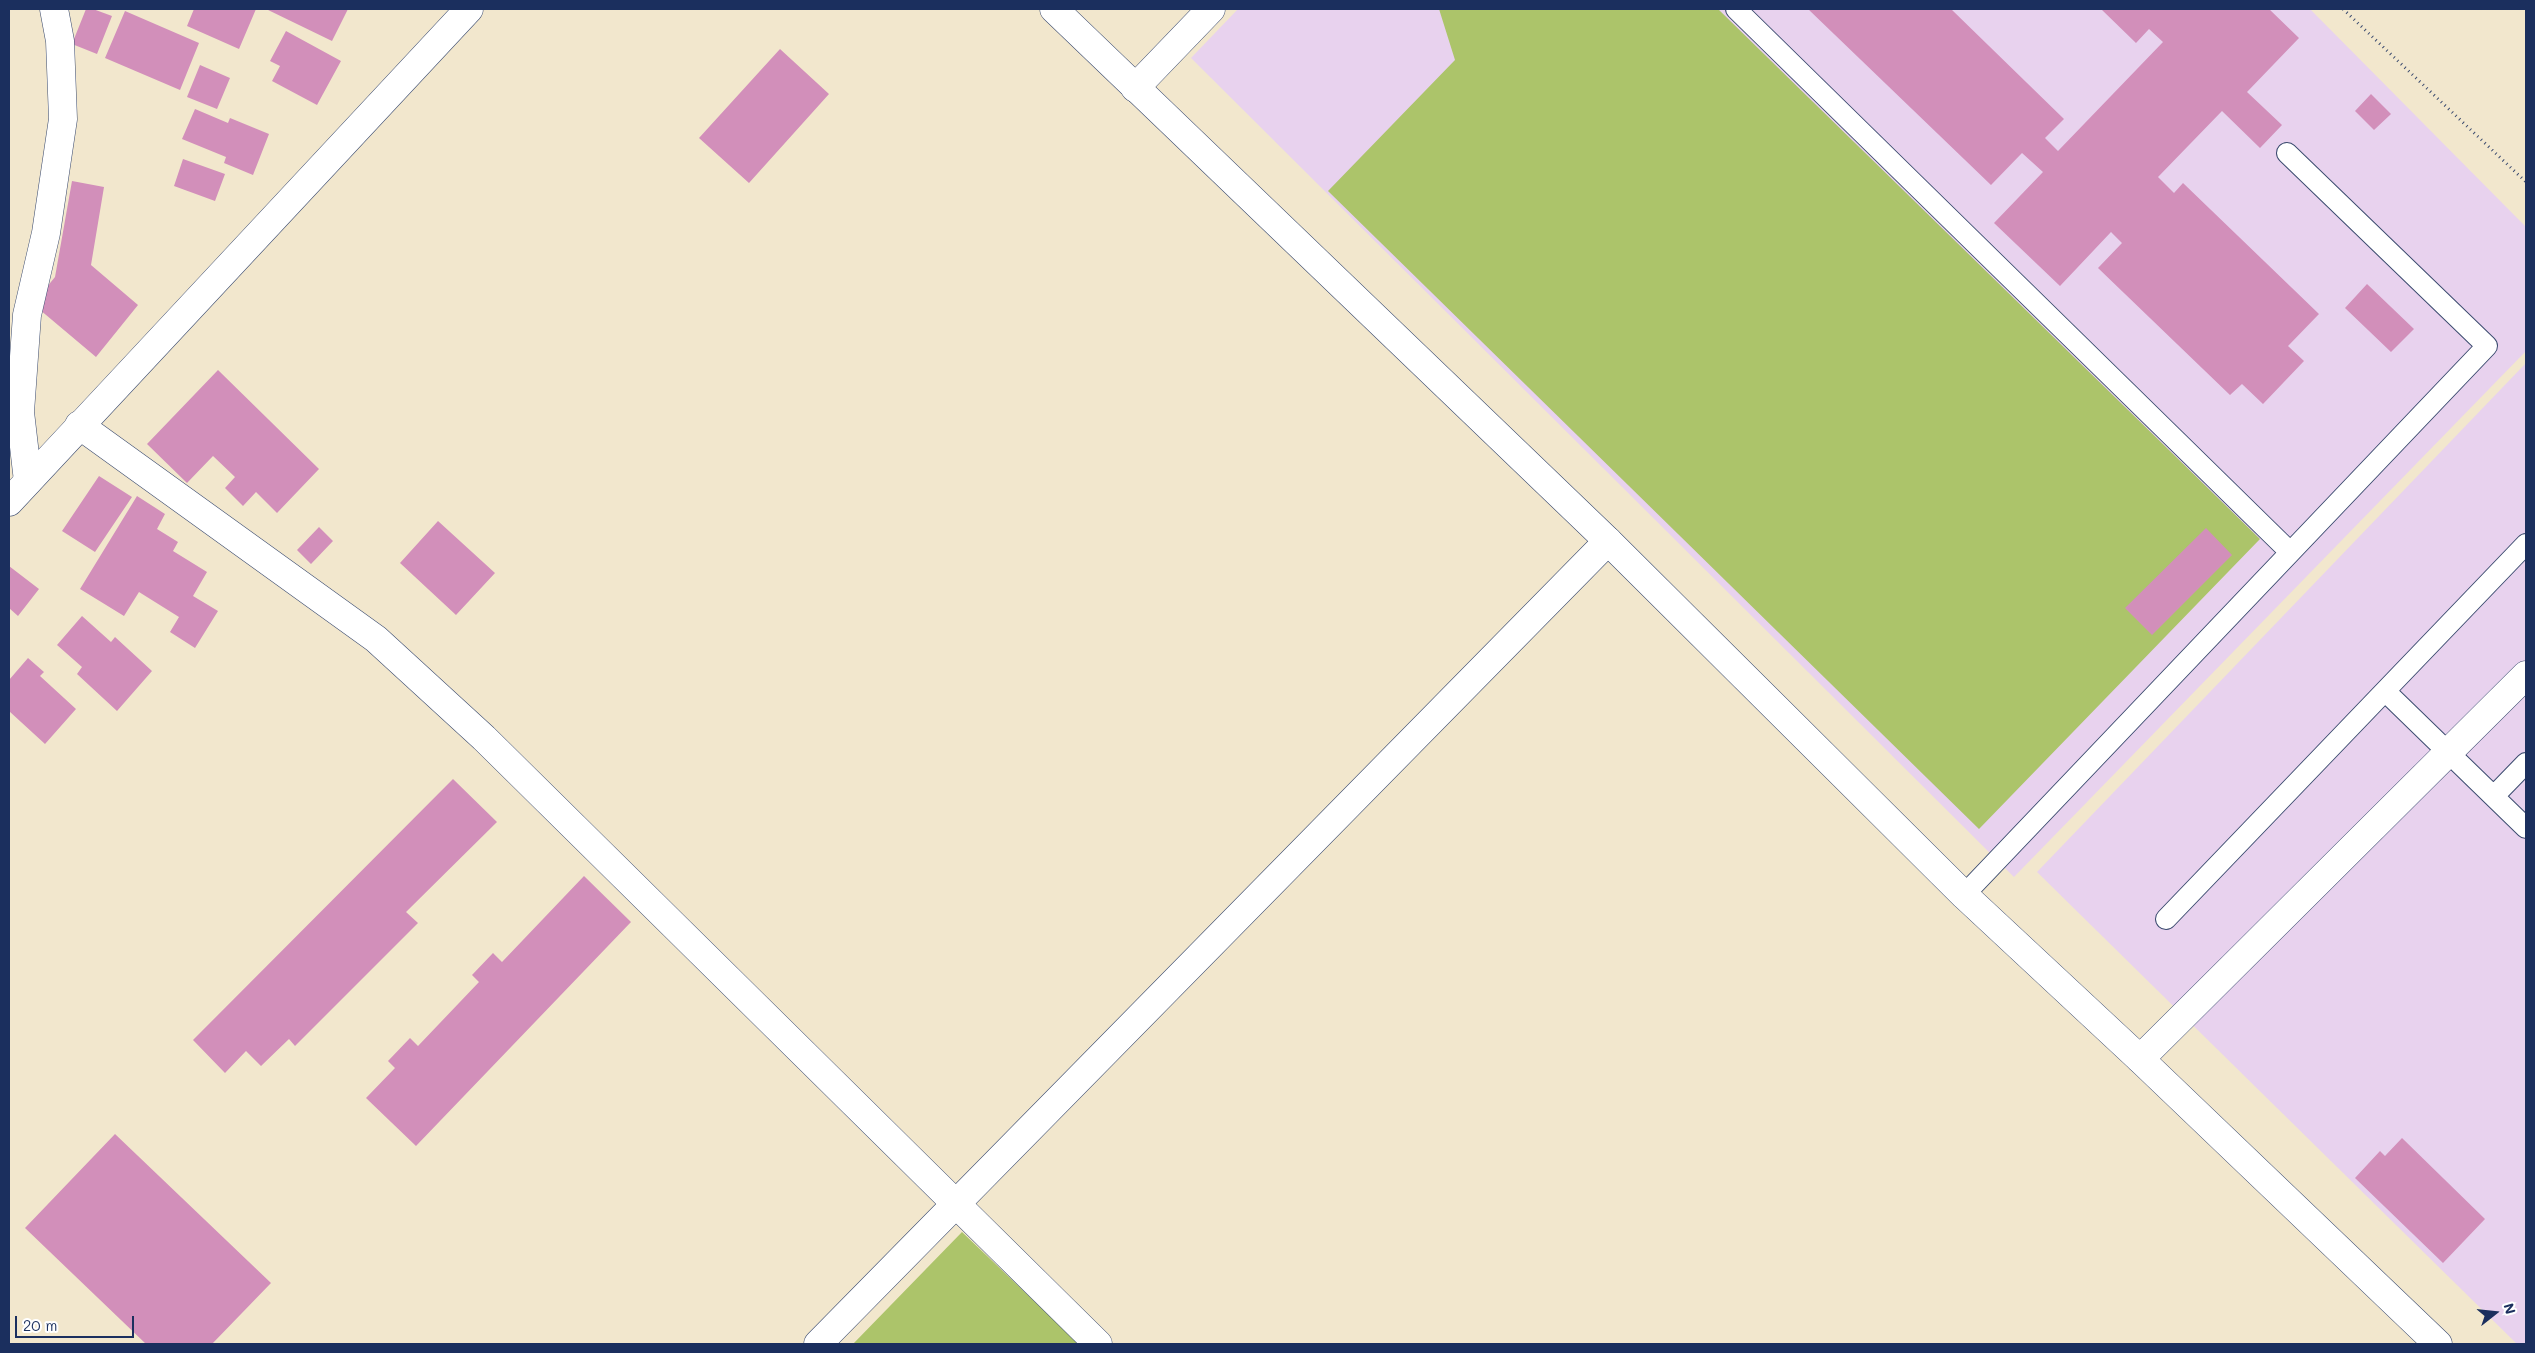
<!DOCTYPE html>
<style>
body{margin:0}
#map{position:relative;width:2535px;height:1353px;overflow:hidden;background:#f2e7cd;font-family:Mali,sans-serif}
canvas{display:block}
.frame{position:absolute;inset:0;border:10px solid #1b2f5e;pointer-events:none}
.north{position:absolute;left:2470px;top:1288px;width:50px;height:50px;-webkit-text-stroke:4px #fff;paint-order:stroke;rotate:74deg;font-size:14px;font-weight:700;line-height:20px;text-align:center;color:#1b2f5e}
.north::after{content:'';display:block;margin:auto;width:18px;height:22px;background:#1b2f5e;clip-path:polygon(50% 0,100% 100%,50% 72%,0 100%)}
.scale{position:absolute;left:15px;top:1316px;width:119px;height:22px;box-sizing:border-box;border:2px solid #1b2f5e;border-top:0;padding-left:6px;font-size:15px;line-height:18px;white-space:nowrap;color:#1b2f5e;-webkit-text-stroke:4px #fff;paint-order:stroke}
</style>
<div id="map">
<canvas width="2535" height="1353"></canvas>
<div class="frame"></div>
<div class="north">N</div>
<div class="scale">20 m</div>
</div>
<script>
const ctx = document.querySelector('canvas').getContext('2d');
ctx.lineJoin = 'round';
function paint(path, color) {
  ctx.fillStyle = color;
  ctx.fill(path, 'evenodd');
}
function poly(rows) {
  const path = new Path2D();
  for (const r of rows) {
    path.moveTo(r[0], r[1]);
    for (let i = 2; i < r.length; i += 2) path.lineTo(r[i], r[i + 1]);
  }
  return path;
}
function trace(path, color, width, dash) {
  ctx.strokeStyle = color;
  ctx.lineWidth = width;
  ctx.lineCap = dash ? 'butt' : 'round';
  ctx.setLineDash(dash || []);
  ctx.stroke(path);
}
paint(poly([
 [1238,9,2310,9,2526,227,2526,351,2014,877,1191,58],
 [2526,363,2526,1344,2517,1344,2037,872]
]), '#e8d2ee');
paint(poly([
 [1439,9,1718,9,2260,539,1979,829,1328,191,1455,60],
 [962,1232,1079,1344,853,1344]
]), '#acc46a');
paint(poly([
 [86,9,93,9,112,16,97,54,72,44],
 [194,9,256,9,239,49,187,26],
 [266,9,348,9,332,41],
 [1808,9,1951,9,2064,119,2045,138,2058,151,2163,42,2149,29,2136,43,2101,9,2269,9,2299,38,2247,92,2282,125,2260,148,2222,111,2158,177,2174,193,2183,183,2319,314,2288,346,2304,361,2263,404,2242,384,2230,395,2098,268,2122,243,2111,232,2060,286,1994,223,2043,172,2022,153,1991,185],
 [125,11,199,43,180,90,105,58],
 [286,31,341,61,317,105,272,81,280,66,270,61],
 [780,49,829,94,749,183,699,138],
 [200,65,230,78,217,109,187,97],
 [2371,94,2391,114,2374,130,2355,111],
 [195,109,228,123,230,118,269,134,253,175,224,163,226,157,182,139],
 [183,159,225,174,215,201,174,186],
 [72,181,104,187,91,265,138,305,96,357,33,304,55,277],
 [2367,284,2414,329,2391,352,2345,308],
 [218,370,319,469,277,513,256,492,243,506,225,488,235,477,213,456,187,483,147,444],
 [99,476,132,497,95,552,62,531],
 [137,496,165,514,157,529,178,542,173,551,207,572,193,596,218,611,195,648,170,632,179,617,139,592,124,616,80,589],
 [438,521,495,573,456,615,400,563],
 [319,527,333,541,311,564,297,550],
 [2206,528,2232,555,2152,635,2125,608],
 [9,566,39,589,18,616,9,608],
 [82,616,111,642,115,637,152,671,117,711,77,674,82,667,57,645],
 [28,658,44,672,40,676,76,709,45,744,9,711,9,680],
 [453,779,497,822,406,912,418,923,295,1046,289,1039,261,1066,246,1051,225,1073,193,1040],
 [584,876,631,922,416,1146,366,1098,395,1068,388,1061,410,1038,418,1046,479,982,472,975,493,953,502,962],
 [115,1134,271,1283,212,1344,146,1344,25,1228],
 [2402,1138,2485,1219,2443,1263,2355,1178,2380,1151,2385,1156]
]), '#d28fba');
const service = poly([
 [1736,9,2290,552],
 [2385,691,2526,828],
 [2494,796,2526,763],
 [1964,895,2487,346,2287,153],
 [2166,919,2526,544]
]);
const minor = poly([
 [1135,88,1211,9],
 [79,425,376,639,484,738,1098,1344],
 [28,481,20,412,27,315,46,233,63,119,60,41,54,9],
 [2140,1059,2526,675],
 [818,1344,1608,541]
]);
const tertiary = poly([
 [1054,9,1608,541,1964,895,2140,1059,2438,1344],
 [9,502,469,9]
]);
trace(service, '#3b4b6f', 22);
trace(minor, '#3b4b6f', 29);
trace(tertiary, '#3b4b6f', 29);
trace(poly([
 [2343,9,2526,182]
]), '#3b4b6f', 3, [1, 4]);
trace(service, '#fff', 20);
trace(minor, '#fff', 28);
trace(tertiary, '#fff', 28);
</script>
